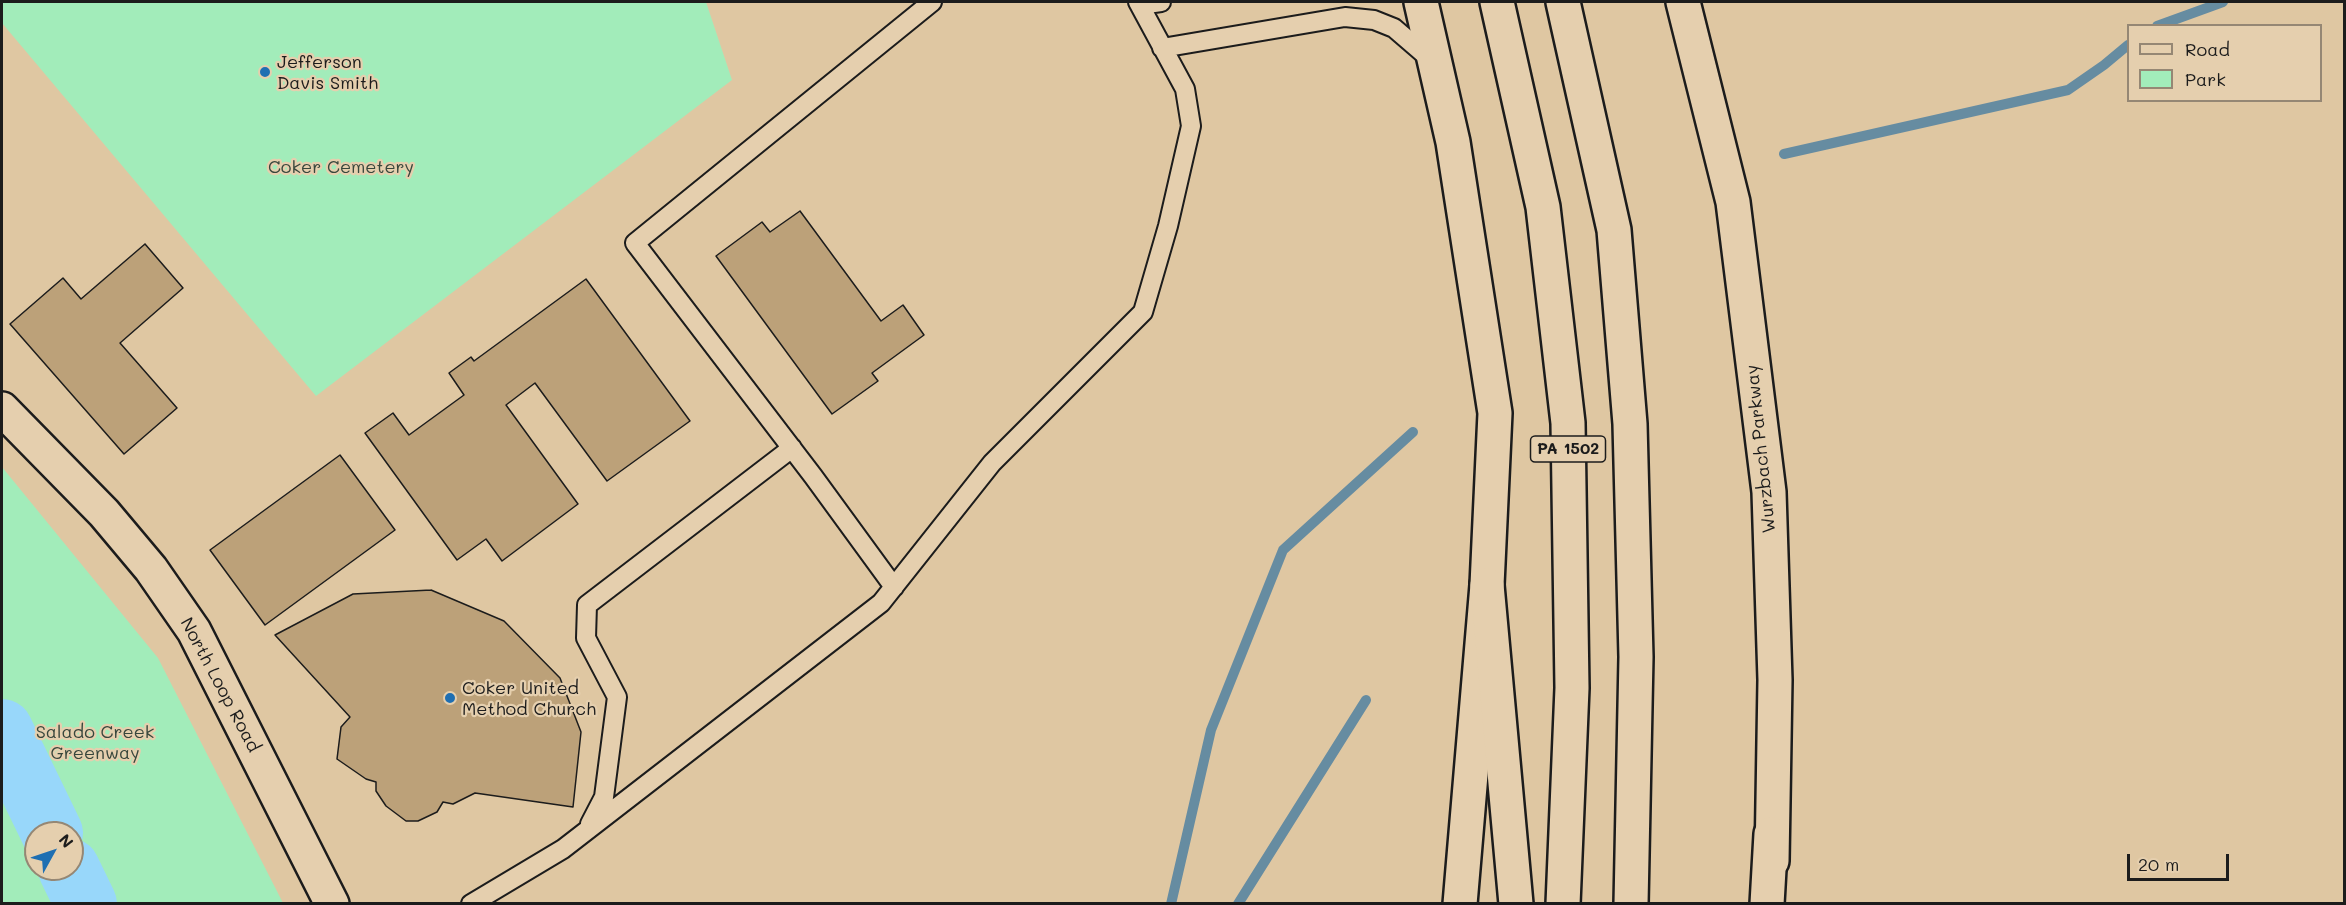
<!DOCTYPE html>
<style>
body{margin:0}
#map{position:relative;width:2346px;height:905px;overflow:hidden;background:#dfc7a2;font-family:Mali,sans-serif}
canvas{display:block}
.frame{position:absolute;inset:0;border:3px solid #1c1c1c;pointer-events:none}
.legend{position:absolute;left:2127px;top:24px;width:195px;height:78px;box-sizing:border-box;background:#e5cfae;border:2px solid #958774;margin:0;padding:8px 10px;list-style:none;font-size:18px;color:#1c1c1c}
.legend li{display:flex;align-items:center;gap:12px;height:30px}
.legend b{width:30px;border:2px solid #958774}
.north{position:absolute;left:24px;top:821px;width:60px;height:60px;box-sizing:border-box;background:#e5cfae;border:2px solid #958774;border-radius:50%;rotate:50deg;font-size:16px;font-weight:700;line-height:24px;text-align:center;color:#1c1c1c}
.north::after{content:'';display:block;margin:auto;width:21px;height:27px;background:#1f6fb2;clip-path:polygon(50% 0,100% 100%,50% 72%,0 100%)}
.scale{position:absolute;left:2127px;top:854px;width:102px;height:27px;box-sizing:border-box;border:3px solid #1c1c1c;border-top:0;padding-left:8px;font-size:18px;line-height:21px;white-space:nowrap;color:#1c1c1c;-webkit-text-stroke:4px #e5cfae;paint-order:stroke}
</style>
<div id="map">
<canvas width="2346" height="905"></canvas>
<div class="frame"></div>
<ul class="legend">
<li><b style="height:8px;background:#e5cfae"></b>Road</li>
<li><b style="height:16px;background:#a2ecba"></b>Park</li>
</ul>
<div class="north">N</div>
<div class="scale">20 m</div>
</div>
<script>
const ctx = document.querySelector('canvas').getContext('2d');
ctx.lineJoin = 'round';
function paint(path, color) {
  ctx.fillStyle = color;
  ctx.fill(path, 'evenodd');
}
function poly(rows) {
  const path = new Path2D();
  for (const r of rows) {
    path.moveTo(r[0], r[1]);
    for (let i = 2; i < r.length; i += 2) path.lineTo(r[i], r[i + 1]);
  }
  return path;
}
function trace(path, color, width, dash) {
  ctx.strokeStyle = color;
  ctx.lineWidth = width;
  ctx.lineCap = dash ? 'butt' : 'round';
  ctx.setLineDash(dash || []);
  ctx.stroke(path);
}
function drawText(font, color, halo, rows, align = 'center') {
  ctx.font = font + ' Mali,sans-serif';
  ctx.lineWidth = 4.5;
  ctx.setLineDash([]);
  ctx.textBaseline = 'middle';
  ctx.strokeStyle = halo;
  ctx.fillStyle = color;
  for (const [text, x, y, turn = 0] of rows) {
    ctx.save();
    ctx.translate(x, y);
    ctx.rotate((+turn || 0) * Math.PI / 180);
    ctx.textAlign = isNaN(turn) ? turn : align;
    if (halo) ctx.strokeText(text, 0, 0);
    ctx.fillText(text, 0, 0);
    ctx.restore();
  }
}
paint(poly([
 [2,2,706,2,732,80,316,396,2,23],
 [2,467,158,658,283,903,2,903],
 [36,833,72,833,72,869,36,869]
]), '#a2ecba');
trace(poly([
 [2157,26,2223,2],
 [1784,154,2068,90,2104,65,2128,45],
 [1171,904,1211,730,1283,550,1413,432],
 [1238,904,1366,700]
]), '#668ca1', 10);
trace(poly([
 [2,730,52,833],
 [69,869,86,904]
]), '#98d7fa', 62);
const building = poly([
 [800,211,881,321,903,305,924,335,872,373,878,381,832,414,716,256,762,222,770,232,800,211],
 [145,244,183,288,120,343,177,408,124,454,10,324,63,278,81,299,145,244],
 [586,279,690,421,607,481,535,383,506,405,578,504,502,561,486,539,457,560,365,433,393,413,409,435,464,395,449,373,471,357,474,361,586,279],
 [340,455,395,530,265,625,210,550,340,455],
 [431,590,504,621,560,678,581,732,573,807,475,793,453,804,443,802,437,812,418,821,406,821,386,806,376,791,376,782,366,779,337,759,341,727,350,717,275,635,353,594,431,590]
]);
paint(building, '#bca179');
trace(building, '#1c1c1c', 1.5);
const lane = poly([
 [1140,5,1161,2],
 [1162,48,1345,17,1374,20,1394,28,1430,59],
 [894,587,813,476,635,243,932,2],
 [590,824,604,797,617,697,586,638,587,605,792,448],
 [471,904,563,849,881,603,992,463,1143,312,1168,226,1191,126,1185,89,1138,2]
]);
const street = poly([
 [2,409,104,513,151,569,194,631,332,904]
]);
const secondary = poly([
 [1421,2,1453,142,1495,413,1487,585,1460,904],
 [1683,2,1733,202,1769,492,1775,680,1772,861]
]);
const highway = poly([
 [1497,2,1543,207,1568,423,1572,688,1563,904],
 [1563,2,1614,230,1630,424,1636,657,1631,904],
 [1487,585,1516,904],
 [1767,904,1771,834]
]);
trace(lane, '#1c1c1c', 22);
trace(street, '#1c1c1c', 38);
trace(secondary, '#1c1c1c', 38);
trace(highway, '#1c1c1c', 38);
trace(lane, '#e5cfae', 18);
trace(street, '#e5cfae', 33);
trace(secondary, '#e5cfae', 33);
trace(highway, '#e5cfae', 33);
for (const [x, y, r, color] of [
 [265,72,6,"#1f6fb2"],
 [450,698,6,"#1f6fb2"]
]) {
  const dot = new Path2D();
  dot.arc(x, y, r, 0, 2 * Math.PI);
  ctx.fillStyle = color;
  ctx.fill(dot);
  trace(dot, '#e5cfae', 2);
}
for (const [x, y, w] of [
 [1568,449,75]
]) {
  const box = new Path2D();
  box.roundRect(x - w / 2, y - 13, w, 26, 4.5);
  ctx.fillStyle = '#e5cfae';
  ctx.fill(box);
  trace(box, '#1c1c1c', 1.5);
}
drawText('bold 16px', '#1c1c1c', null, [
 ["PA 1502",1568,449]
]);
drawText('18px', '#1c1c1c', '#e5cfae', [
 ["Jefferson",277,62],
 ["Davis Smith",277,83],
 ["Coker United",462,688],
 ["Method Church",462,709]
], 'left');
drawText('18px', '#37463c', '#e5cfae', [
 ["Coker Cemetery",341,167],
 ["Salado Creek",95,732],
 ["Greenway",95,753]
]);
drawText('18px', '#1c1c1c', '#e5cfae', [
 ["Wurzbach Parkway",1761,449,-96],
 ["North Loop Road",220,685,62]
]);
</script>
